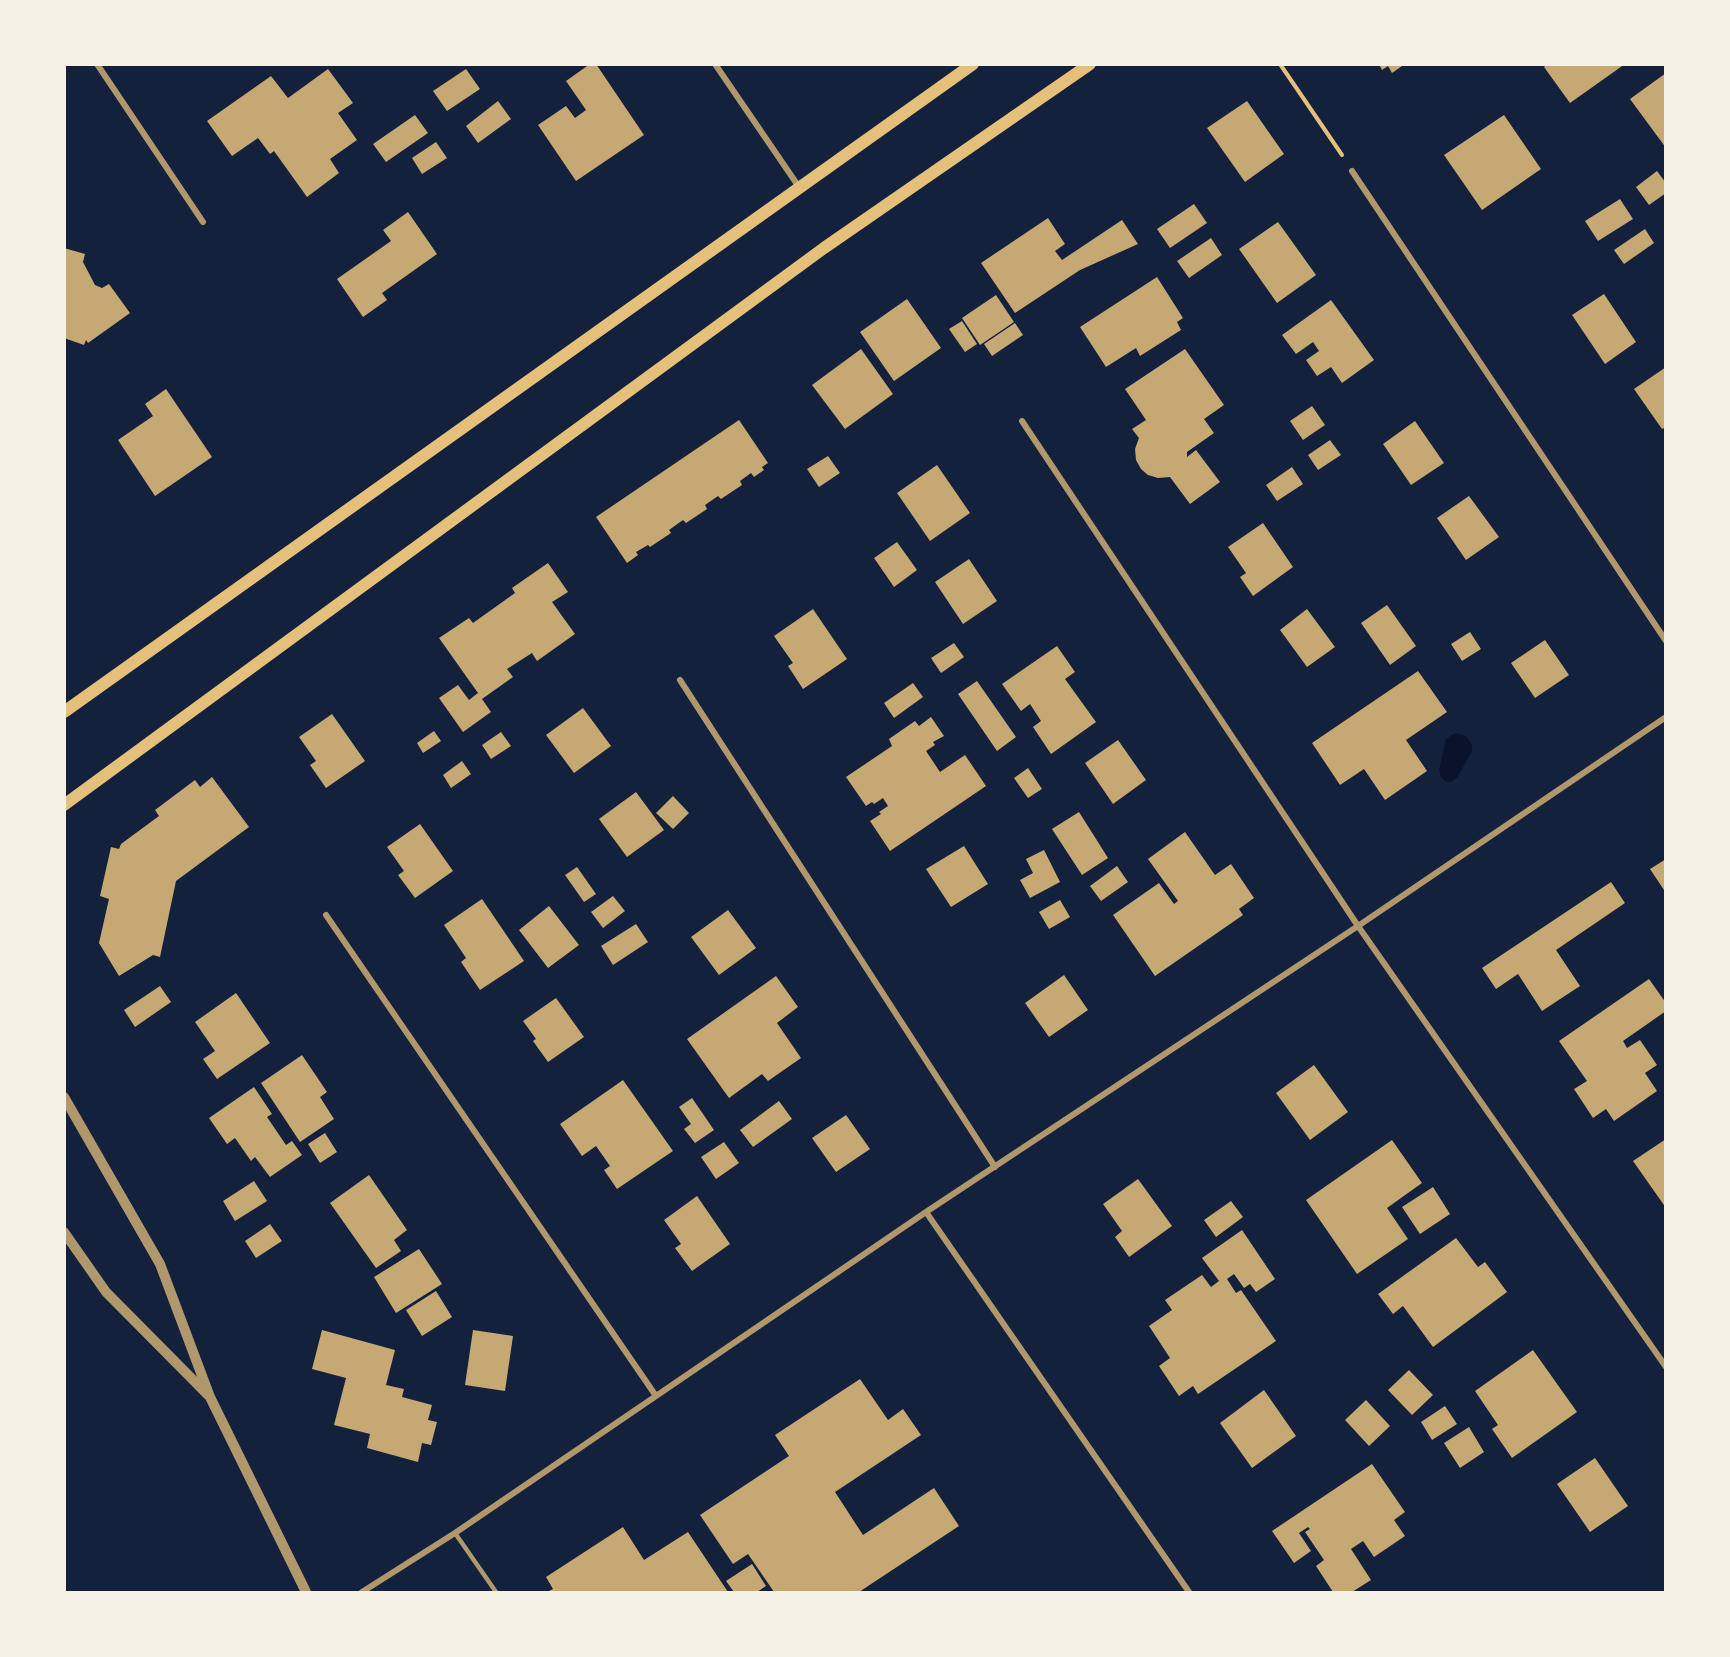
<!DOCTYPE html>
<style>
body{margin:0}
#map{position:relative;width:1730px;height:1657px;overflow:hidden;background:#14213d;font-family:"Times New Roman",serif}
canvas{display:block}
.frame{position:absolute;inset:0;border:66px solid #f6f1e7;pointer-events:none}
</style>
<div id="map">
<canvas width="1730" height="1657"></canvas>
<div class="frame"></div>
</div>
<script>
const ctx = document.querySelector('canvas').getContext('2d');
ctx.lineJoin = 'round';
function paint(path, color) {
  ctx.fillStyle = color;
  ctx.fill(path, 'evenodd');
}
function poly(rows) {
  const path = new Path2D();
  for (const r of rows) {
    path.moveTo(r[0], r[1]);
    for (let i = 2; i < r.length; i += 2) path.lineTo(r[i], r[i + 1]);
  }
  return path;
}
function trace(path, color, width, dash) {
  ctx.strokeStyle = color;
  ctx.lineWidth = width;
  ctx.lineCap = dash ? 'butt' : 'round';
  ctx.setLineDash(dash || []);
  ctx.stroke(path);
}
paint(poly([
 [1455,733,1466,736,1472,745,1472,751,1457,778,1450,782,1446,782,1441,777,1439,770,1446,739]
]), '#0b132b');
paint(poly([
 [590,64,596,64,644,135,576,181,538,125,566,106,575,118,586,110,566,81],
 [1379,64,1405,64,1392,73,1388,66,1382,70],
 [1547,64,1625,64,1570,103,1544,67],
 [328,69,353,103,338,113,357,140,330,159,339,173,307,197,274,151,270,154,258,138,232,156,207,121,271,76,288,98],
 [466,69,480,89,447,111,433,91],
 [1666,73,1666,148,1630,99],
 [498,101,511,119,478,143,466,126],
 [1247,101,1284,154,1245,182,1207,128],
 [415,115,428,133,386,162,373,144],
 [1504,115,1541,169,1482,210,1444,155],
 [436,142,447,158,422,174,412,158],
 [1657,171,1666,183,1666,193,1649,205,1636,187],
 [1620,199,1633,219,1598,241,1585,221],
 [1194,204,1207,223,1170,248,1157,229],
 [408,212,437,254,382,293,387,300,363,317,337,279,391,241,383,230],
 [1048,218,1065,244,1055,251,1062,260,1122,220,1138,244,1080,270,1015,313,981,263],
 [1278,222,1316,275,1277,303,1239,249],
 [1645,229,1654,243,1624,264,1614,250],
 [1211,238,1222,255,1189,278,1177,261],
 [64,248,85,254,83,262,95,285,102,288,109,284,130,313,88,343,86,340,84,345,64,338],
 [1157,277,1183,318,1177,322,1181,330,1140,356,1136,348,1106,367,1080,327],
 [1604,294,1636,342,1605,364,1572,315],
 [996,295,1014,322,980,345,962,318],
 [907,299,941,348,894,381,860,332],
 [1331,300,1374,360,1342,383,1331,367,1317,376,1306,360,1319,351,1313,342,1296,354,1282,335],
 [962,321,977,344,965,352,949,329],
 [1015,323,1023,335,992,356,984,344],
 [861,349,893,394,845,429,812,385],
 [1185,349,1224,405,1204,419,1214,433,1187,452,1187,457,1196,450,1220,482,1190,504,1170,477,1158,478,1148,475,1141,469,1136,460,1135,449,1139,438,1132,429,1146,420,1125,389],
 [1666,367,1666,427,1662,429,1634,389],
 [166,389,212,457,155,496,118,440,153,416,145,404],
 [1312,406,1325,425,1303,440,1290,421],
 [739,420,768,463,762,467,764,470,754,477,751,473,740,481,742,485,721,499,718,496,705,505,707,509,686,523,683,520,669,530,671,533,650,547,648,545,636,552,638,555,627,563,596,517],
 [1415,421,1444,463,1411,485,1383,444],
 [1330,440,1341,455,1318,470,1308,455],
 [828,456,840,473,819,487,807,469],
 [937,465,970,513,930,541,897,493],
 [1292,467,1303,484,1277,501,1266,485],
 [1469,496,1499,537,1466,560,1437,518],
 [1263,523,1293,567,1253,596,1240,577,1246,573,1228,547],
 [897,542,917,570,894,587,874,558],
 [969,559,997,601,963,624,935,582],
 [548,563,568,592,552,602,575,634,537,661,532,653,507,669,513,677,482,699,491,712,463,732,439,698,458,685,469,700,478,693,439,638,469,618,473,623,515,593,512,588],
 [1387,605,1416,646,1390,665,1361,623],
 [813,609,847,659,803,689,788,666,793,663,774,636],
 [1307,609,1335,647,1307,667,1280,630],
 [1470,632,1481,649,1462,661,1451,644],
 [1545,640,1569,675,1535,698,1511,663],
 [954,643,964,657,941,673,931,658],
 [1057,646,1075,672,1065,679,1096,722,1051,754,1033,727,1041,721,1030,704,1021,711,1002,684],
 [1418,671,1447,712,1406,740,1427,771,1385,800,1364,769,1340,785,1312,743],
 [977,681,1016,737,997,751,958,694],
 [913,683,923,697,894,718,884,703],
 [583,708,611,746,574,773,546,735],
 [332,714,365,761,326,788,310,765,316,761,299,737],
 [931,717,944,736,933,742,935,745,926,751,940,772,965,755,986,786,890,851,870,821,881,814,879,812,888,806,883,798,874,804,872,802,866,806,846,777,892,746,889,739,915,721,919,726],
 [434,731,441,741,423,753,417,743],
 [501,732,511,746,491,759,482,745],
 [1118,740,1146,780,1113,804,1085,763],
 [462,761,471,774,451,788,443,775],
 [1028,768,1042,789,1028,798,1014,778],
 [212,777,249,827,176,881,160,957,153,955,119,976,99,943,109,899,100,896,111,847,119,849,121,844,159,816,155,810,195,780,200,787],
 [636,792,664,830,627,857,599,819],
 [673,796,689,813,673,829,656,813],
 [1079,812,1108,858,1082,875,1052,829],
 [420,824,453,871,415,898,398,875,404,871,387,847],
 [1185,832,1215,875,1231,864,1254,898,1239,909,1243,915,1155,976,1113,915,1159,883,1174,904,1178,901,1148,859],
 [964,846,988,884,951,907,926,869],
 [1044,850,1060,882,1030,898,1020,880,1033,873,1026,859],
 [1666,859,1666,893,1650,869],
 [1117,866,1128,882,1101,901,1090,886],
 [577,867,596,894,584,902,565,875],
 [1611,882,1625,903,1556,950,1580,986,1542,1011,1518,974,1496,989,1482,968],
 [613,896,625,911,603,928,591,912],
 [482,899,524,961,480,990,461,962,466,958,444,925],
 [1060,900,1070,917,1049,929,1039,912],
 [549,906,579,945,548,968,519,930],
 [728,910,756,948,719,975,691,937],
 [636,924,648,942,613,965,601,946],
 [1064,975,1088,1010,1049,1037,1025,1003],
 [776,976,798,1007,777,1023,801,1058,768,1081,762,1074,729,1098,687,1039],
 [1649,979,1666,1003,1666,1011,1623,1041,1627,1048,1640,1040,1657,1065,1645,1073,1657,1091,1614,1121,1606,1109,1593,1118,1574,1089,1587,1081,1559,1041],
 [160,986,171,1002,135,1027,124,1010],
 [236,993,270,1043,217,1079,203,1059,215,1051,195,1022],
 [556,998,584,1037,548,1062,533,1041,536,1039,523,1021],
 [302,1055,327,1092,320,1097,334,1119,300,1142,261,1083],
 [1314,1065,1348,1112,1310,1140,1276,1093],
 [623,1080,673,1151,617,1189,604,1170,610,1166,596,1146,582,1156,560,1124],
 [254,1087,272,1114,267,1117,286,1145,292,1141,302,1155,270,1177,255,1157,251,1161,235,1138,227,1144,209,1118],
 [692,1098,714,1130,695,1143,684,1129,691,1124,679,1107],
 [779,1101,792,1119,753,1147,740,1130],
 [846,1115,870,1149,836,1172,812,1138],
 [325,1133,337,1152,320,1163,308,1144],
 [1666,1139,1666,1208,1633,1161],
 [1392,1140,1422,1183,1387,1208,1408,1239,1357,1274,1306,1200],
 [724,1142,739,1163,716,1179,701,1157],
 [369,1175,407,1230,394,1240,401,1251,376,1268,330,1203],
 [1138,1179,1172,1226,1129,1257,1115,1237,1122,1231,1103,1204],
 [254,1181,267,1201,235,1221,223,1201],
 [1433,1187,1450,1214,1420,1234,1402,1207],
 [697,1196,730,1244,692,1271,675,1248,681,1244,664,1220],
 [1231,1201,1243,1217,1216,1237,1204,1220],
 [270,1224,282,1241,256,1258,245,1241],
 [1242,1230,1275,1279,1256,1292,1250,1284,1244,1288,1234,1274,1227,1279,1236,1293,1241,1290,1276,1341,1198,1394,1193,1386,1179,1396,1159,1366,1170,1358,1149,1326,1172,1310,1165,1300,1202,1275,1211,1287,1219,1281,1202,1258],
 [1456,1238,1478,1267,1485,1262,1507,1292,1433,1347,1403,1306,1393,1314,1378,1294],
 [419,1249,442,1284,396,1313,374,1277],
 [436,1291,452,1317,422,1336,406,1310],
 [322,1330,395,1350,386,1385,404,1389,402,1397,432,1405,428,1420,437,1422,431,1445,422,1443,418,1462,367,1448,370,1434,334,1425,346,1378,312,1369],
 [473,1330,513,1336,505,1391,465,1385],
 [1533,1350,1577,1412,1512,1458,1492,1429,1498,1425,1475,1391],
 [1409,1370,1433,1395,1412,1415,1388,1390],
 [860,1379,888,1420,903,1409,921,1435,835,1492,863,1535,934,1488,959,1526,859,1592,774,1592,748,1554,733,1564,700,1515,789,1456,775,1435],
 [1264,1390,1296,1436,1252,1468,1220,1423],
 [1366,1400,1390,1426,1369,1446,1345,1420],
 [1445,1406,1457,1424,1432,1440,1421,1422],
 [1469,1427,1484,1452,1460,1468,1444,1443],
 [1595,1458,1628,1506,1590,1532,1557,1484],
 [1372,1464,1405,1512,1394,1520,1405,1536,1374,1557,1363,1541,1351,1549,1371,1580,1352,1592,1333,1592,1316,1566,1324,1560,1305,1532,1310,1529,1308,1527,1299,1533,1311,1551,1294,1563,1272,1531],
 [623,1527,644,1560,688,1532,728,1592,547,1592,553,1589,546,1577],
 [752,1564,766,1586,757,1592,734,1592,726,1581]
]), '#c6a872');
trace(poly([
 [1280,64,1342,155]
]), '#e5c07b', 4);
trace(poly([
 [455,1533,496,1592]
]), '#b1986c', 4.5);
trace(poly([
 [97,64,203,222],
 [715,64,799,187],
 [1352,171,1666,641],
 [1022,421,1358,926,1666,1367],
 [680,680,995,1167],
 [326,915,656,1396],
 [926,1212,1189,1592],
 [362,1592,455,1533,926,1212,1358,926,1666,717]
]), '#b1986c', 6);
trace(poly([
 [64,1097,160,1264,210,1397,306,1592],
 [64,1232,106,1292,208,1395]
]), '#b1986c', 10);
trace(poly([
 [64,712,973,64],
 [64,805,824,248,1090,64]
]), '#e5c07b', 12);
</script>
